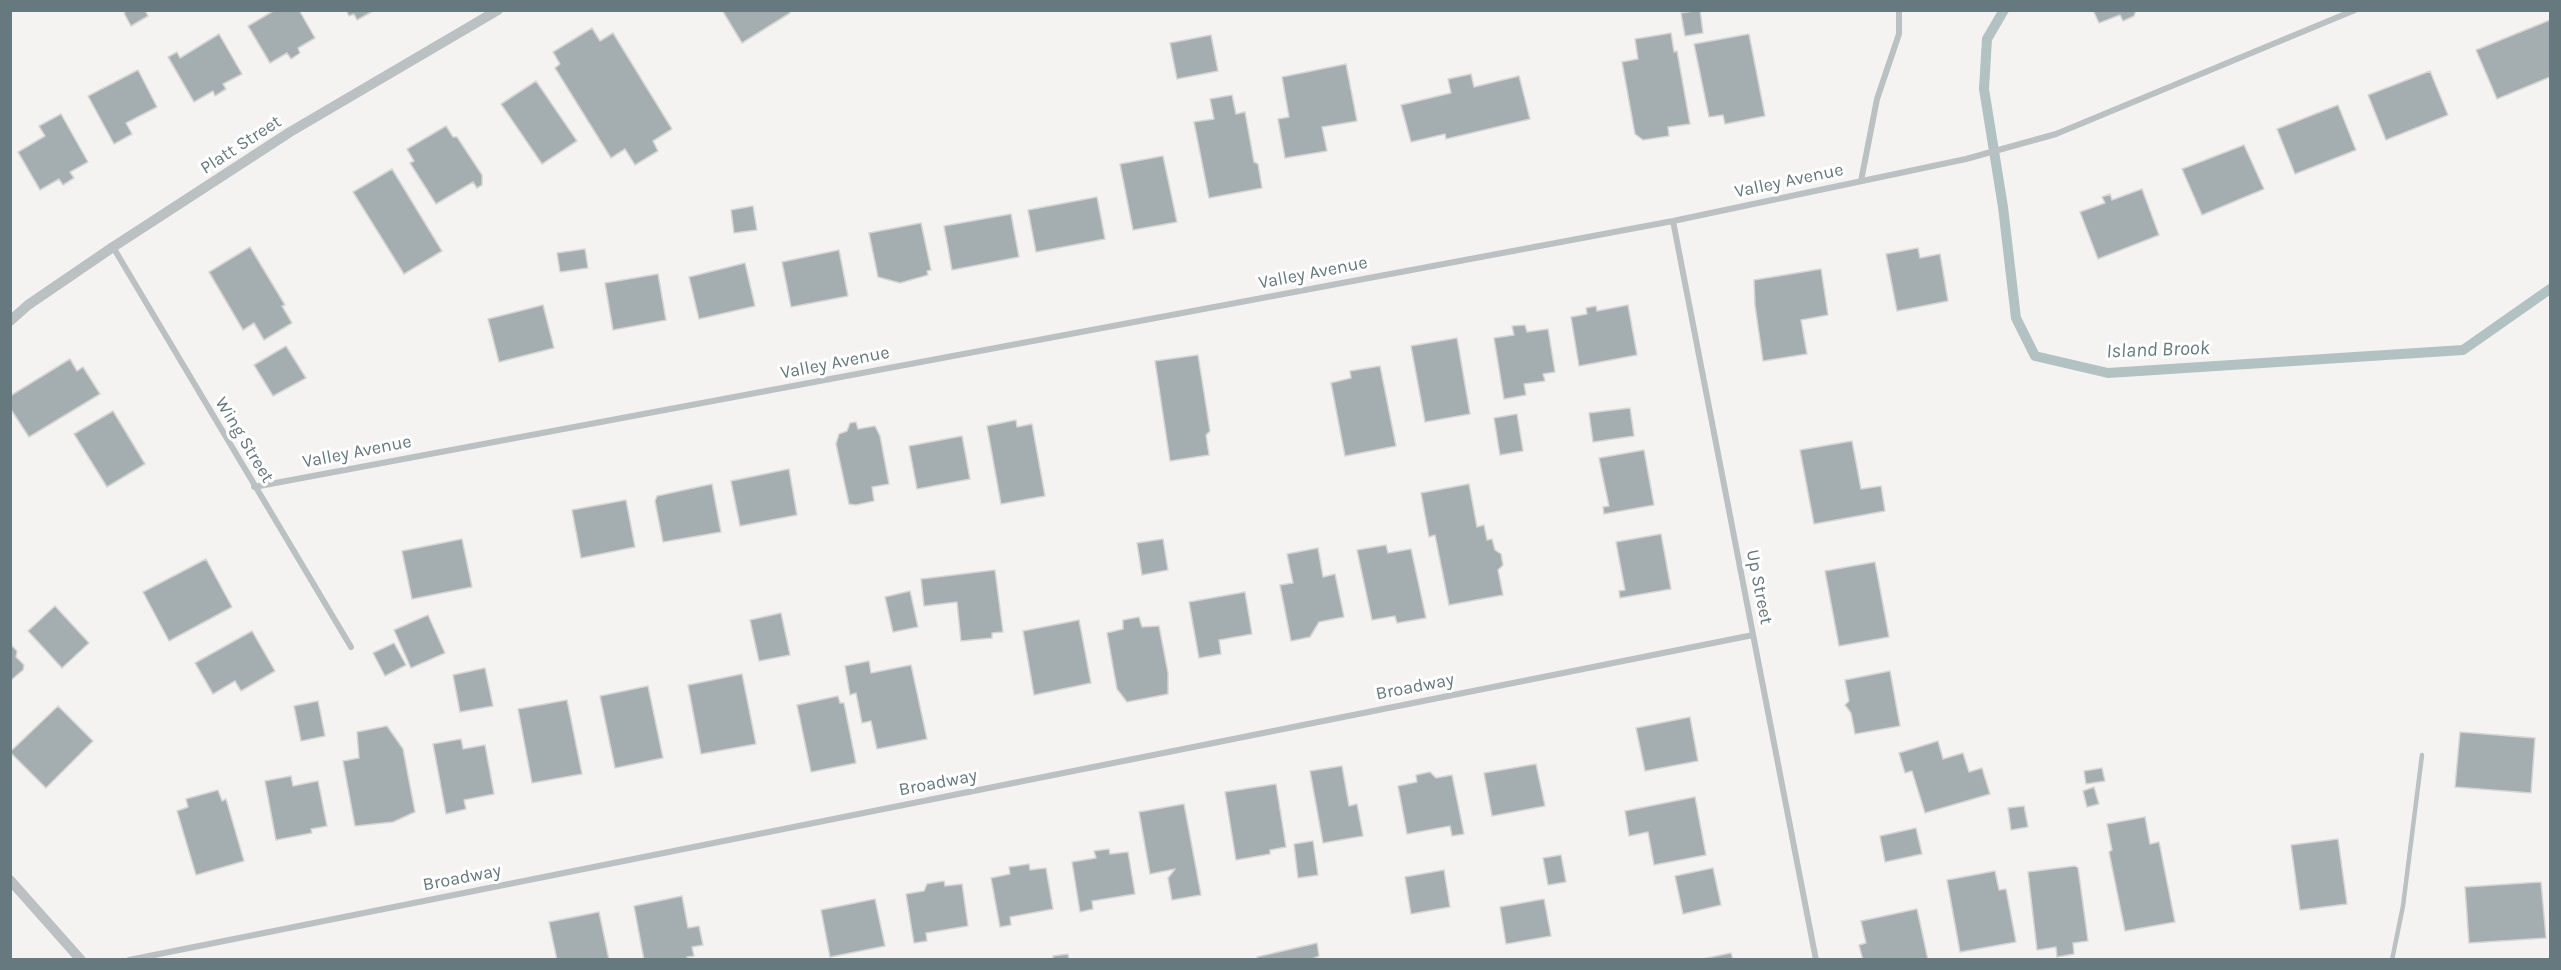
<!DOCTYPE html>
<style>
body{margin:0}
#map{position:relative;width:2561px;height:970px;overflow:hidden;background:#f4f3f1;font-family:Karla,sans-serif}
canvas{display:block}
.frame{position:absolute;inset:0;border:12px solid #66797f;pointer-events:none}
</style>
<div id="map">
<canvas width="2561" height="970"></canvas>
<div class="frame"></div>
</div>
<script>
const ctx = document.querySelector('canvas').getContext('2d');
ctx.lineJoin = 'round';
function poly(rows) {
  const path = new Path2D();
  for (const r of rows) {
    path.moveTo(r[0], r[1]);
    for (let i = 2; i < r.length; i += 2) path.lineTo(r[i], r[i + 1]);
  }
  return path;
}
function trace(path, color, width, dash) {
  ctx.strokeStyle = color;
  ctx.lineWidth = width;
  ctx.lineCap = dash ? 'butt' : 'round';
  ctx.setLineDash(dash || []);
  ctx.stroke(path);
}
function paint(path, color) {
  ctx.fillStyle = color;
  ctx.fill(path, 'evenodd');
}
function drawText(font, color, halo, rows, align = 'center') {
  ctx.font = font + ' Karla,sans-serif';
  ctx.lineWidth = 6;
  ctx.setLineDash([]);
  ctx.textBaseline = 'middle';
  ctx.strokeStyle = halo;
  ctx.fillStyle = color;
  for (const [text, x, y, turn = 0] of rows) {
    ctx.save();
    ctx.translate(x, y);
    ctx.rotate((+turn || 0) * Math.PI / 180);
    ctx.textAlign = isNaN(turn) ? turn : align;
    if (halo) ctx.strokeText(text, 0, 0);
    ctx.fillText(text, 0, 0);
    ctx.restore();
  }
}
trace(poly([
 [2004,10,1987,39,1984,89,2003,207,2016,318,2035,356,2108,373,2463,350,2550,289]
]), '#b2c1c2', 10);
const building = poly([
 [128,10,145,10,148,16,131,26,124,13,128,10],
 [275,10,299,10,315,38,298,48,300,53,291,59,287,53,270,63,248,26,275,10],
 [346,10,375,10,357,20,354,14,349,16,346,10],
 [722,10,789,10,790,13,742,43,722,10],
 [1700,10,1703,33,1685,36,1681,13,1700,10],
 [2093,10,2136,10,2134,16,2123,21,2120,15,2099,23,2093,10],
 [2550,20,2550,77,2497,99,2476,50,2550,20],
 [592,28,600,41,613,33,672,129,653,141,658,151,635,165,625,149,611,158,555,68,560,64,553,52,592,28],
 [1671,33,1674,52,1677,51,1690,124,1668,127,1669,136,1643,140,1635,134,1622,62,1638,59,1635,39,1671,33],
 [219,34,242,74,223,84,226,89,215,96,213,91,194,102,168,57,177,52,180,58,219,34],
 [1749,34,1765,116,1725,124,1723,115,1709,117,1694,44,1749,34],
 [1211,35,1218,71,1177,79,1170,43,1211,35],
 [1346,64,1357,121,1322,127,1327,151,1285,158,1278,119,1289,117,1282,77,1346,64],
 [138,70,157,107,126,123,132,134,114,144,88,96,138,70],
 [2430,71,2448,115,2386,140,2368,95,2430,71],
 [1471,74,1474,87,1519,76,1530,119,1446,139,1445,134,1411,142,1401,105,1451,93,1448,79,1471,74],
 [536,81,577,141,542,164,501,104,536,81],
 [1232,95,1236,114,1245,112,1254,162,1258,164,1262,188,1209,198,1194,122,1214,119,1210,99,1232,95],
 [2338,105,2356,150,2295,174,2277,129,2338,105],
 [61,114,88,162,70,172,74,178,63,185,59,179,40,190,18,152,45,136,39,126,61,114],
 [446,126,453,137,457,137,482,175,482,185,477,188,473,182,436,204,410,163,414,161,407,149,446,126],
 [2244,145,2264,189,2202,215,2182,169,2244,145],
 [1163,156,1177,222,1133,230,1120,164,1163,156],
 [392,169,442,251,404,274,353,192,392,169],
 [2142,189,2159,235,2098,259,2080,212,2105,203,2102,197,2110,194,2112,200,2142,189],
 [1097,197,1105,239,1036,252,1028,210,1097,197],
 [753,206,757,230,734,233,731,210,753,206],
 [1011,214,1019,257,952,270,944,226,1011,214],
 [921,223,931,270,927,271,928,275,900,283,878,277,869,233,921,223],
 [250,247,285,305,282,306,292,323,264,340,254,323,243,330,209,272,250,247],
 [1918,248,1920,258,1940,254,1948,301,1897,311,1886,254,1918,248],
 [585,249,588,268,560,272,557,253,585,249],
 [839,250,848,296,791,307,782,262,839,250],
 [745,263,755,306,699,319,689,277,745,263],
 [1821,269,1828,315,1801,320,1807,354,1763,361,1755,305,1754,280,1821,269],
 [658,274,666,320,613,330,605,283,658,274],
 [543,305,554,348,499,362,488,319,543,305],
 [1628,305,1637,355,1579,366,1571,317,1587,314,1586,308,1596,306,1597,311,1628,305],
 [1525,325,1527,332,1548,329,1555,372,1543,374,1545,381,1524,384,1526,395,1504,399,1494,338,1514,335,1512,326,1525,325],
 [1457,338,1470,414,1425,422,1411,346,1457,338],
 [286,346,306,378,273,396,254,365,286,346],
 [1198,355,1210,431,1206,435,1209,455,1170,461,1155,361,1198,355],
 [70,359,77,371,83,367,100,394,29,437,10,408,10,396,70,359],
 [1380,366,1396,446,1345,456,1331,383,1351,378,1350,371,1380,366],
 [1630,408,1634,436,1593,442,1589,413,1630,408],
 [113,411,145,464,107,487,74,434,113,411],
 [1517,414,1523,451,1500,455,1494,418,1517,414],
 [1016,420,1017,427,1032,424,1045,496,1001,504,987,426,1016,420],
 [856,422,858,429,875,426,880,436,889,484,872,487,874,501,856,505,849,504,836,444,839,434,847,431,850,423,856,422],
 [962,436,970,479,917,489,909,446,962,436],
 [1852,441,1861,489,1881,486,1885,511,1814,524,1800,450,1852,441],
 [1644,450,1654,505,1604,514,1603,507,1609,506,1599,458,1644,450],
 [789,469,797,515,740,526,731,481,789,469],
 [712,484,721,532,663,542,655,501,657,496,712,484],
 [1469,484,1477,527,1484,525,1487,540,1492,539,1495,550,1501,554,1503,565,1498,570,1503,595,1449,605,1435,535,1429,537,1421,493,1469,484],
 [626,500,635,547,581,558,572,510,626,500],
 [1661,534,1671,589,1620,598,1619,591,1625,590,1616,542,1661,534],
 [462,539,472,587,412,599,402,551,462,539],
 [1163,539,1168,570,1142,575,1137,543,1163,539],
 [1386,545,1388,553,1411,549,1426,618,1397,623,1395,616,1372,620,1357,550,1386,545],
 [1318,548,1323,577,1335,574,1344,617,1319,622,1310,637,1291,641,1280,585,1293,583,1287,554,1318,548],
 [206,559,232,607,169,641,143,592,206,559],
 [1875,562,1889,637,1839,646,1825,571,1875,562],
 [995,570,1003,632,992,633,992,638,961,641,957,602,924,606,921,579,995,570],
 [910,591,918,627,893,632,885,597,910,591],
 [1245,592,1252,634,1219,640,1221,654,1199,658,1189,602,1245,592],
 [55,606,89,643,62,668,28,631,55,606],
 [781,613,790,655,759,661,750,620,781,613],
 [428,615,445,653,411,668,394,630,428,615],
 [1139,617,1142,627,1159,626,1168,673,1168,694,1127,702,1117,689,1107,633,1123,629,1123,620,1139,617],
 [1079,620,1091,683,1034,695,1023,631,1079,620],
 [252,631,275,671,241,691,235,681,213,694,195,663,252,631],
 [394,643,406,665,385,676,373,653,394,643],
 [10,644,17,651,16,657,24,665,23,670,10,681,10,644],
 [869,661,871,673,911,665,927,739,877,749,871,721,862,723,856,693,850,695,845,666,869,661],
 [485,668,493,706,460,712,453,675,485,668],
 [1890,671,1900,726,1855,734,1851,713,1845,705,1849,701,1845,680,1890,671],
 [742,674,756,744,701,754,688,685,742,674],
 [648,686,663,758,615,768,600,696,648,686],
 [838,696,840,703,844,703,856,763,811,772,797,705,838,696],
 [567,700,582,774,532,783,518,709,567,700],
 [318,701,325,736,301,741,294,706,318,701],
 [58,706,93,741,46,788,10,752,58,706],
 [1690,717,1698,761,1645,771,1636,728,1690,717],
 [387,726,403,749,415,812,393,822,355,826,343,761,359,758,357,732,387,726],
 [2460,732,2535,738,2531,793,2455,787,2460,732],
 [461,739,463,749,485,745,494,794,464,800,466,809,446,814,433,744,461,739],
 [1938,741,1943,759,1963,753,1969,772,1982,768,1990,794,1925,813,1912,771,1905,773,1899,753,1938,741],
 [1536,764,1545,806,1492,816,1484,773,1536,764],
 [1342,766,1349,806,1357,804,1363,836,1323,843,1310,771,1342,766],
 [2102,768,2105,781,2086,784,2084,771,2102,768],
 [1430,772,1436,778,1452,775,1464,834,1452,836,1450,826,1407,834,1398,786,1417,782,1416,775,1430,772],
 [291,776,293,786,318,781,327,826,311,829,312,833,276,840,265,781,291,776],
 [1276,784,1286,847,1270,850,1270,854,1236,860,1225,792,1276,784],
 [2094,787,2099,804,2087,807,2083,791,2094,787],
 [218,790,222,801,226,799,244,861,196,875,177,811,188,807,186,799,218,790],
 [1695,797,1706,855,1654,865,1648,832,1629,836,1625,811,1695,797],
 [1184,804,1201,895,1172,900,1168,878,1175,869,1150,874,1139,812,1184,804],
 [2024,806,2028,827,2011,830,2008,808,2024,806],
 [2145,817,2150,844,2159,842,2175,922,2125,931,2109,852,2112,850,2107,824,2145,817],
 [1916,828,1922,854,1885,862,1880,836,1916,828],
 [2338,839,2347,904,2300,910,2291,845,2338,839],
 [1313,841,1318,875,1298,878,1294,844,1313,841],
 [1109,849,1110,854,1128,852,1135,894,1092,901,1093,909,1080,912,1072,862,1096,858,1094,851,1109,849],
 [1561,855,1566,882,1548,885,1543,858,1561,855],
 [1029,864,1030,870,1046,868,1053,909,1010,917,1011,925,1000,927,991,878,1010,874,1009,867,1029,864],
 [2075,866,2078,868,2088,941,2073,943,2074,954,2057,957,2056,947,2037,950,2028,872,2075,866],
 [1713,868,1721,905,1683,914,1675,876,1713,868],
 [1444,870,1450,907,1411,914,1405,877,1444,870],
 [1995,871,1999,890,2006,889,2016,942,1960,952,1947,880,1995,871],
 [944,881,945,886,962,884,968,926,926,933,927,941,914,943,906,894,924,891,927,884,944,881],
 [2541,882,2546,938,2469,943,2465,887,2541,882],
 [682,896,688,928,699,926,703,945,692,947,694,956,687,957,687,960,644,960,634,906,682,896],
 [875,899,885,946,830,957,821,910,875,899],
 [1544,899,1551,936,1506,944,1500,907,1544,899],
 [1917,909,1928,960,1863,960,1859,945,1866,943,1861,921,1917,909],
 [599,912,609,960,557,960,549,922,599,912],
 [1317,943,1319,956,1310,960,1258,960,1257,957,1317,943],
 [1731,953,1733,960,1698,960,1731,953],
 [1068,954,1069,960,1053,960,1053,956,1068,954]
]);
paint(building, '#a4adaf');
trace(building, '#d5d5d4', 1.5);
trace(poly([
 [2392,960,2403,906,2422,755]
]), '#bbc0c2', 4.5);
trace(poly([
 [1861,181,1877,99,1899,34,1899,10],
 [1673,221,1816,960],
 [113,247,351,647],
 [254,487,1673,221,1966,159,2056,134,2355,10],
 [129,960,1753,635]
]), '#bbc0c2', 6);
trace(poly([
 [10,321,28,305,113,247,290,132,498,10],
 [10,880,81,960]
]), '#bbc0c2', 10);
drawText('18px', '#66797f', '#fff', [
 ["Platt Street",241,145,-33],
 ["Valley Avenue",1789,181,-12],
 ["Valley Avenue",1313,273,-11],
 ["Valley Avenue",835,363,-11],
 ["Wing Street",244,440,59],
 ["Valley Avenue",357,452,-11],
 ["Up Street",1759,587,79],
 ["Broadway",1415,687,-11],
 ["Broadway",938,783,-11],
 ["Broadway",462,878,-11]
]);
drawText('italic 20px', '#627b7c', '#fff', [
 ["Island Brook",2158,350,-2]
]);
</script>
